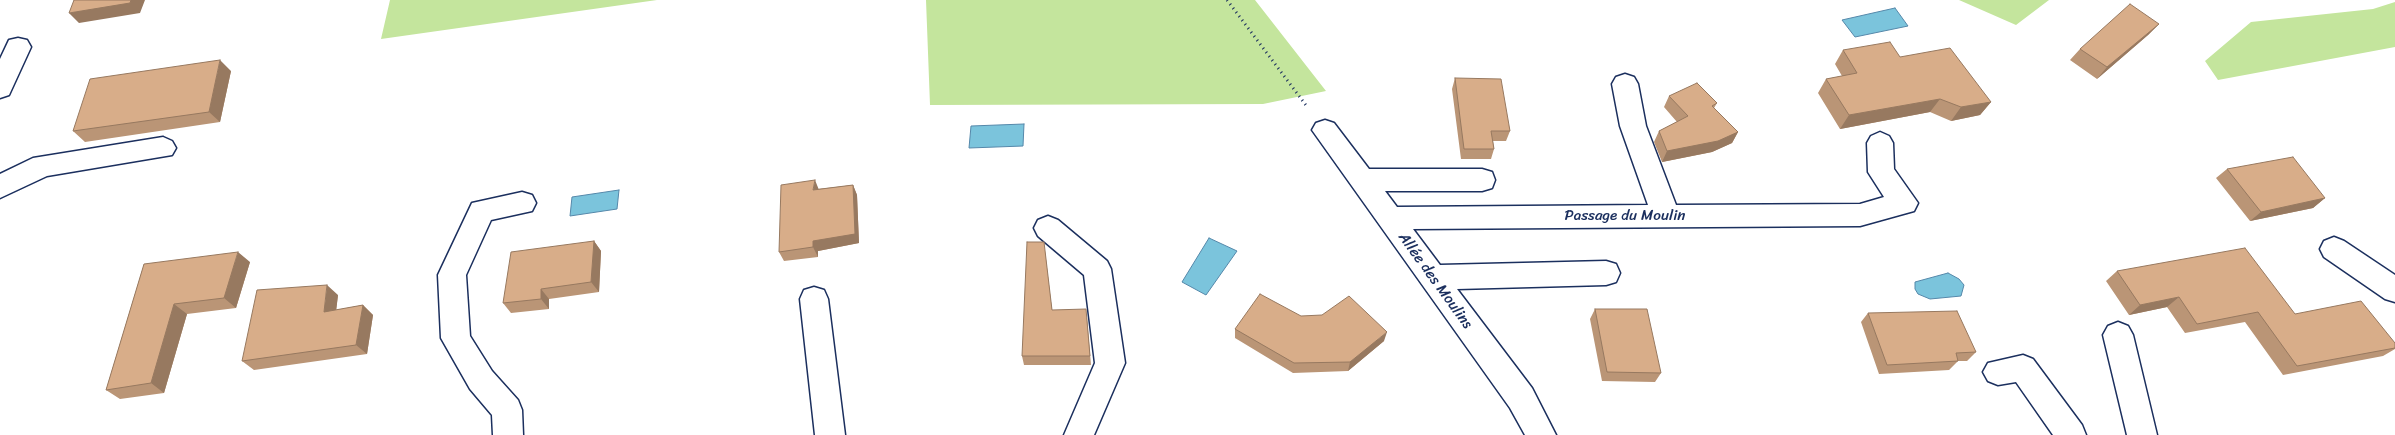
<!DOCTYPE html>
<meta charset="utf-8">
<style>
body{margin:0}
canvas{display:block;background:#fff}
</style>
<canvas width="2395" height="435"></canvas>
<script>
const ctx = document.querySelector('canvas').getContext('2d');
ctx.lineJoin = 'round';
function paint(path, color) {
  ctx.fillStyle = color;
  ctx.fill(path, 'evenodd');
}
function poly(rows) {
  const path = new Path2D();
  for (const r of rows) {
    path.moveTo(r[0], r[1]);
    for (let i = 2; i < r.length; i += 2) path.lineTo(r[i], r[i + 1]);
  }
  return path;
}
function trace(path, color, width, dash) {
  ctx.strokeStyle = color;
  ctx.lineWidth = width;
  ctx.lineCap = dash ? 'butt' : 'round';
  ctx.setLineDash(dash || []);
  ctx.stroke(path);
}
function drawText(font, color, halo, rows, align = 'center') {
  ctx.font = font + ' Sriracha,sans-serif';
  ctx.lineWidth = 4;
  ctx.setLineDash([]);
  ctx.textBaseline = 'middle';
  ctx.strokeStyle = halo;
  ctx.fillStyle = color;
  for (const [text, x, y, turn = 0] of rows) {
    ctx.save();
    ctx.translate(x, y);
    ctx.rotate((+turn || 0) * Math.PI / 180);
    ctx.textAlign = isNaN(turn) ? turn : align;
    if (halo) ctx.strokeText(text, 0, 0);
    ctx.fillText(text, 0, 0);
    ctx.restore();
  }
}
paint(poly([
 [390,0,657,0,381,39],
 [926,0,1255,0,1326,91,1263,104,930,105],
 [1959,0,2049,0,2016,25],
 [2395,2,2395,47,2218,80,2205,61,2251,22,2373,9]
]), '#c4e59d');
const water = poly([
 [1895,8,1908,26,1855,37,1842,20,1895,8],
 [1024,124,1023,146,969,148,971,126,1024,124],
 [619,190,617,209,570,216,572,197,619,190],
 [1209,238,1237,251,1206,295,1182,282,1209,238],
 [1948,273,1959,279,1964,285,1961,296,1930,299,1918,294,1915,289,1915,282,1948,273]
]);
paint(water, '#7bc4dc');
trace(water, '#58a', 1);
const minor = poly([
 [18,38,27,40,31,47,9,95,0,98,0,59,9,40,18,38],
 [1625,74,1634,77,1638,84,1646,126,1676,205,1860,204,1884,197,1868,172,1867,143,1871,136,1880,132,1889,136,1893,143,1894,169,1918,203,1914,211,1860,226,1413,229,1440,265,1606,261,1616,264,1620,273,1616,282,1606,285,1457,289,1532,388,1556,435,1525,435,1510,408,1312,130,1316,123,1325,120,1334,123,1369,169,1482,169,1492,172,1495,180,1492,188,1482,191,1385,191,1397,207,1648,205,1620,126,1612,84,1616,77,1625,74],
 [163,137,172,141,176,148,172,155,47,176,0,198,0,174,33,158,163,137],
 [522,192,532,195,536,203,532,211,491,220,466,275,470,336,492,371,518,400,522,410,523,435,493,435,492,415,470,389,441,338,438,275,472,203,522,192],
 [1048,216,1058,220,1107,261,1111,269,1125,363,1094,435,1064,435,1095,363,1084,275,1038,236,1034,228,1038,220,1048,216],
 [2334,237,2344,241,2395,275,2395,302,2385,299,2324,257,2320,249,2324,241,2334,237],
 [814,287,824,290,828,299,845,435,815,435,800,299,804,290,814,287],
 [2118,322,2128,326,2133,335,2157,435,2127,435,2103,335,2108,326,2118,322],
 [2023,355,2033,359,2082,425,2086,435,2053,435,2016,382,1998,385,1988,381,1983,372,1988,363,2023,355]
]);
trace(minor, '#1b2f5e', 3);
trace(poly([
 [1227,0,1308,108]
]), '#1b2f5e', 3, [1, 4]);
paint(minor, '#fff');
paint(poly([
 [2159,24,2148,35,2097,79,2070,60,2080,49],
 [1843,50,1991,102,1980,115,1951,121,1930,112,1840,129,1818,93,1826,79,1842,76,1835,64],
 [231,71,220,122,85,142,73,131],
 [1455,78,1510,131,1506,141,1493,141,1494,149,1491,159,1461,159,1452,89],
 [1669,96,1717,103,1714,108,1738,132,1732,143,1712,152,1662,162,1654,142,1659,131,1677,122,1664,107],
 [2227,169,2325,198,2313,208,2250,221,2216,178],
 [853,185,857,195,859,243,818,251,818,257,784,261,779,252,818,189],
 [594,241,601,251,599,292,549,299,549,309,511,313,503,303],
 [1045,251,1052,310,1087,318,1091,365,1024,365,1022,356],
 [250,262,236,308,187,314,164,393,120,399,106,390,144,264],
 [2117,271,2295,314,2395,343,2395,349,2383,356,2283,375,2245,322,2185,333,2167,307,2129,315,2106,281],
 [338,295,336,310,363,305,373,315,367,354,254,370,242,361],
 [1595,309,1661,373,1655,382,1602,381,1590,319],
 [1868,313,1976,352,1967,361,1958,361,1949,370,1879,374,1861,322],
 [1301,316,1384,341,1348,371,1293,373,1235,338,1235,329]
]), '#ba9576');
paint(poly([
 [131,0,145,0,140,13,79,23,69,13],
 [2159,24,2148,35,2097,79,2107,67],
 [220,60,231,71,220,122,209,112],
 [1940,99,1930,112,1840,129,1849,115],
 [1991,102,1980,115,1951,121,1961,107],
 [1738,132,1732,143,1712,152,1662,162,1667,151],
 [815,180,819,190,813,190],
 [853,185,857,195,859,243,818,251,818,257,813,247,813,241],
 [2325,198,2313,208,2250,221,2261,212],
 [594,241,601,251,599,292,591,282],
 [238,252,250,262,236,308,224,298],
 [327,285,338,295,335,321,324,312],
 [541,289,549,299,549,309,541,299],
 [2179,297,2167,307,2129,315,2140,305],
 [174,304,187,314,164,393,151,383],
 [363,305,373,315,367,354,356,345],
 [1387,332,1384,341,1348,371,1350,362]
]), '#977960');
const building = poly([
 [74,0,131,0,130,3,69,13,74,0],
 [2130,4,2159,24,2107,67,2080,49,2130,4],
 [1890,42,1900,57,1950,48,1991,102,1961,107,1940,99,1849,115,1826,79,1857,73,1843,50,1890,42],
 [220,60,209,112,73,131,90,79,220,60],
 [1455,78,1501,79,1510,131,1491,131,1494,149,1464,149,1455,78],
 [1697,83,1717,103,1712,106,1738,132,1718,141,1667,151,1659,131,1688,116,1669,96,1697,83],
 [2293,157,2325,198,2261,212,2227,169,2293,157],
 [815,180,813,190,853,185,855,234,813,241,813,247,779,252,781,185,815,180],
 [594,241,591,282,541,289,541,299,503,303,511,252,594,241],
 [1027,242,1044,242,1052,310,1086,309,1090,356,1022,356,1027,242],
 [2245,248,2295,314,2361,301,2395,343,2395,348,2297,366,2258,312,2197,324,2179,297,2140,305,2117,271,2245,248],
 [238,252,224,298,174,304,151,383,106,390,144,264,238,252],
 [327,285,324,312,363,305,356,345,242,361,257,290,327,285],
 [1260,294,1301,316,1322,315,1349,296,1387,332,1350,362,1294,363,1235,329,1260,294],
 [1595,309,1647,309,1661,373,1607,372,1595,309],
 [1957,311,1976,352,1956,353,1958,361,1887,365,1868,313,1957,311]
]);
paint(building, '#d8ad89');
trace(building, '#977960', 1);
drawText('15px', '#1b2f5e', '#fff', [
 ["Passage du Moulin",1625,216],
 ["Allée des Moulins",1435,281,54]
]);
</script>
